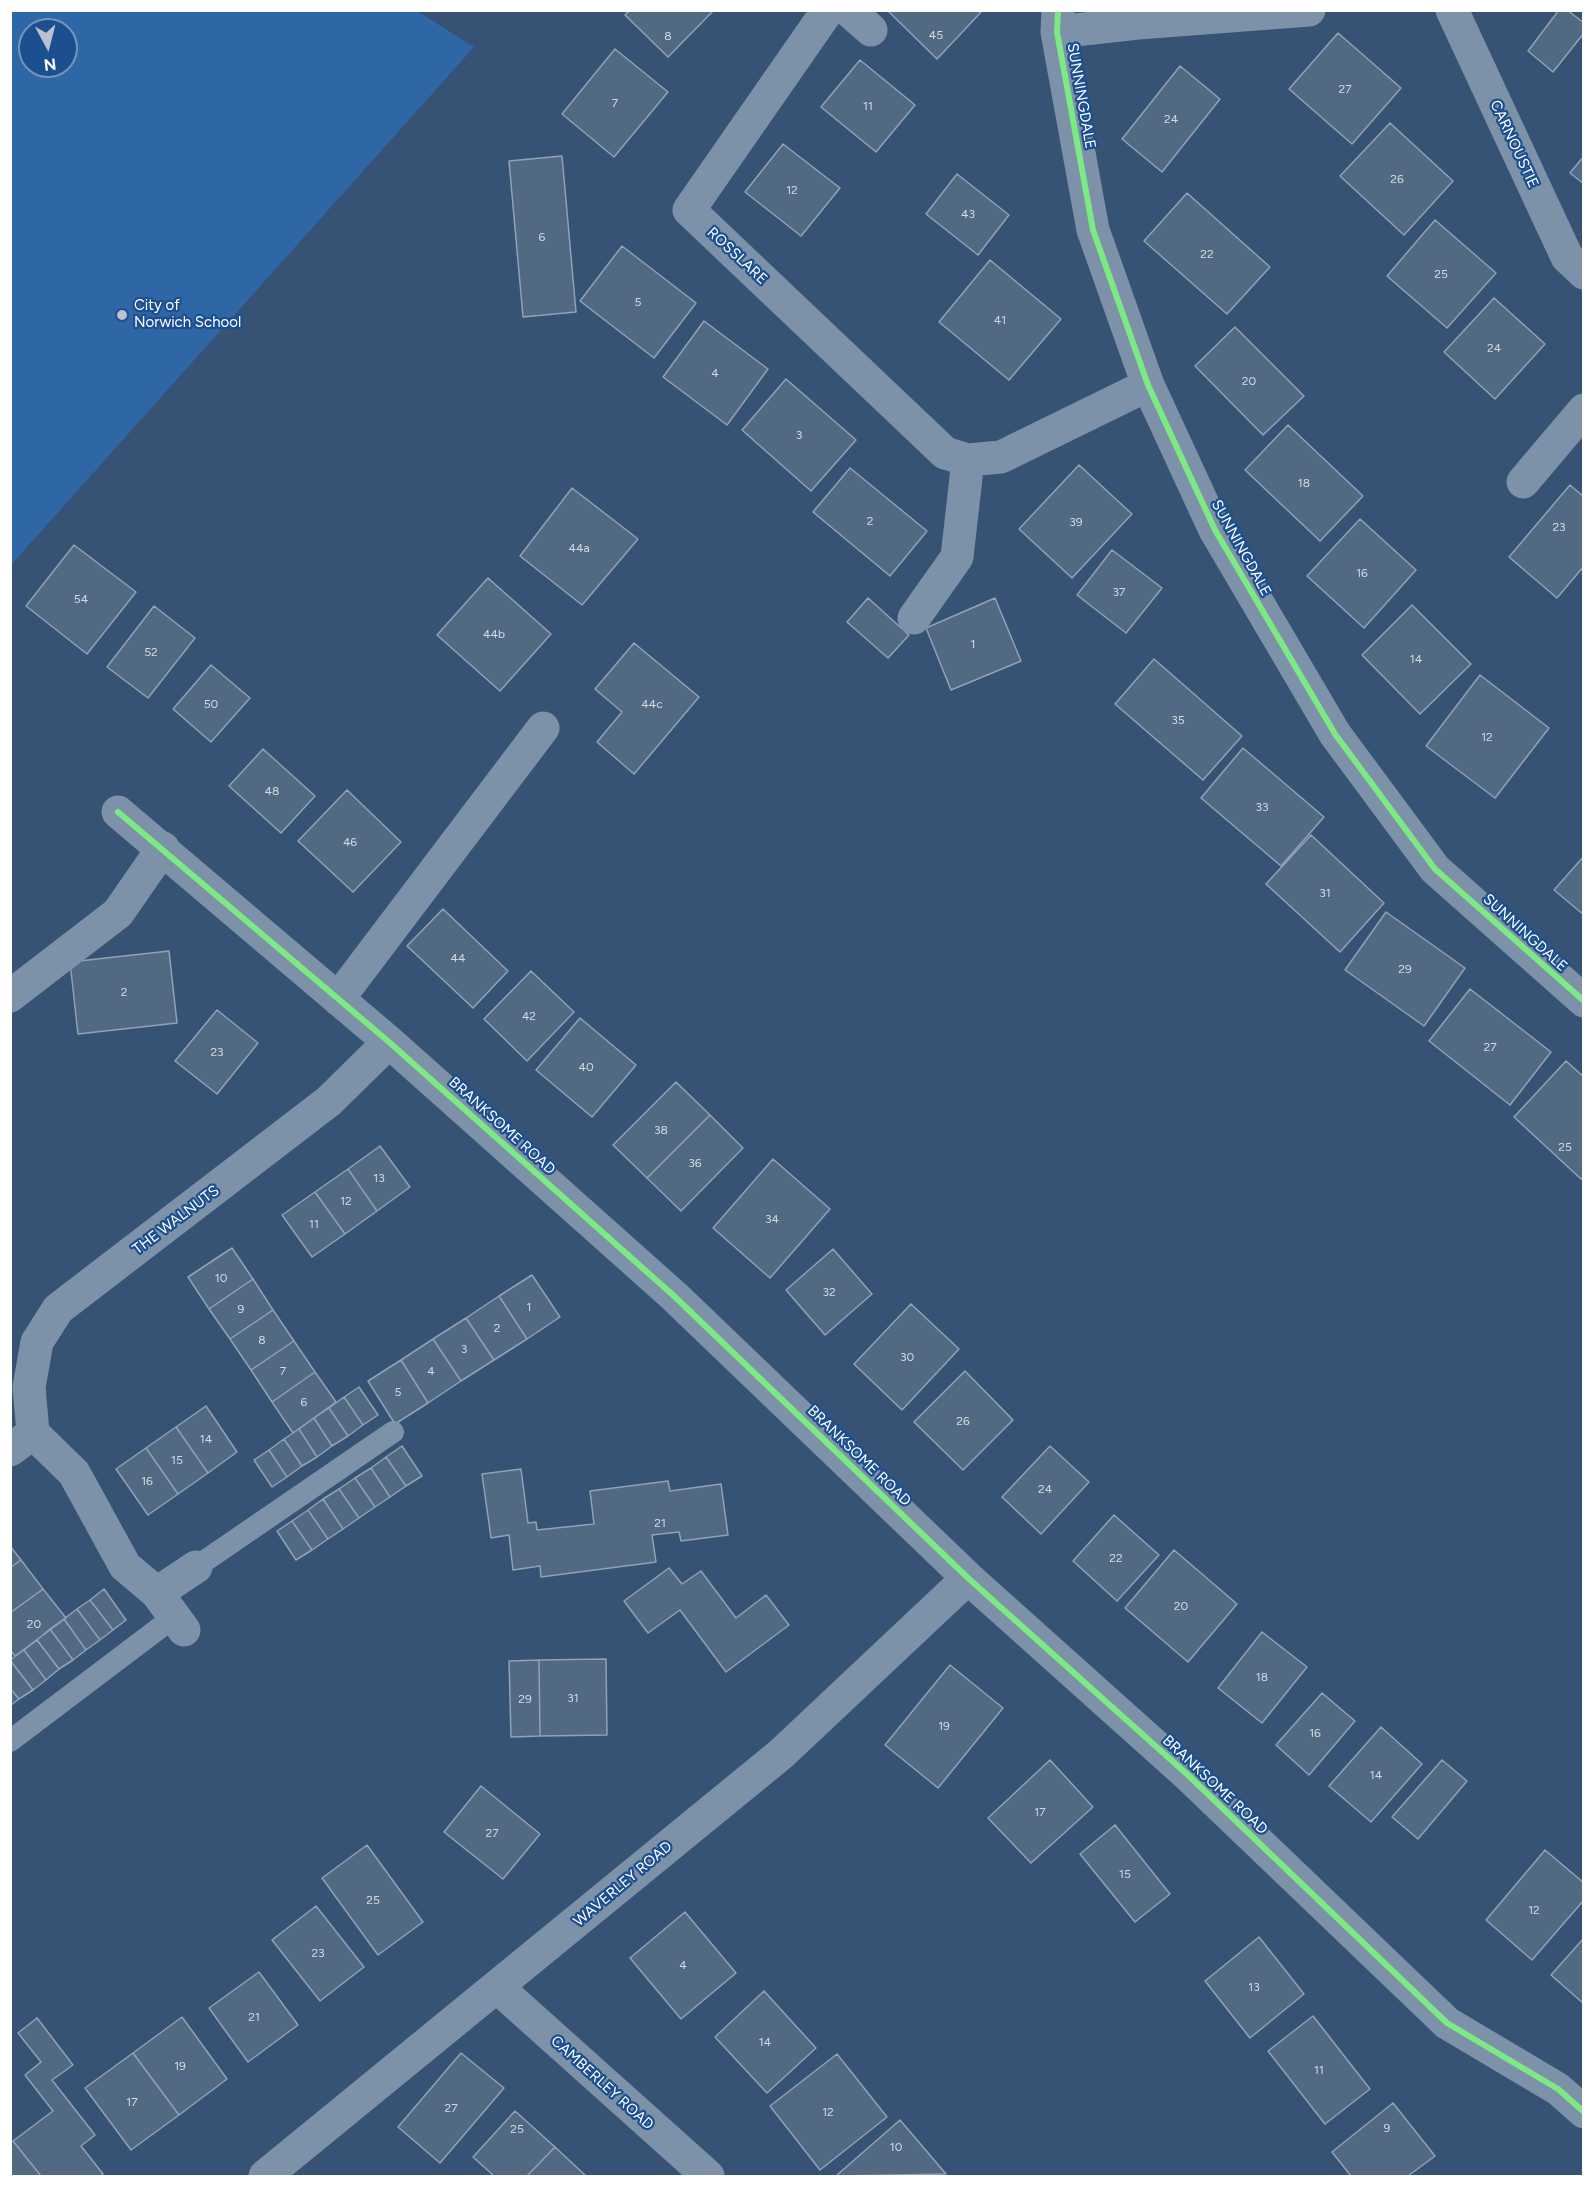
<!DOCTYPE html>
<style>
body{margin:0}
#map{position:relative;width:1594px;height:2187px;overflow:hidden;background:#365274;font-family:Figtree,sans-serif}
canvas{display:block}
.frame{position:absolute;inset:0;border:12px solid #fff;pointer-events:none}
.north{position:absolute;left:18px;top:18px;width:60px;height:60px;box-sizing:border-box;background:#1b4f8f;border:2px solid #7695bc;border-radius:50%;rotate:173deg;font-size:16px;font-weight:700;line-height:24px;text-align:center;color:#fff}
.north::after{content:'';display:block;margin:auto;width:21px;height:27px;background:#b9c2ce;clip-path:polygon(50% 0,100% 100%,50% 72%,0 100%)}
</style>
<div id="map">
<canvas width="1594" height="2187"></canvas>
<div class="frame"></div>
<div class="north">N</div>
</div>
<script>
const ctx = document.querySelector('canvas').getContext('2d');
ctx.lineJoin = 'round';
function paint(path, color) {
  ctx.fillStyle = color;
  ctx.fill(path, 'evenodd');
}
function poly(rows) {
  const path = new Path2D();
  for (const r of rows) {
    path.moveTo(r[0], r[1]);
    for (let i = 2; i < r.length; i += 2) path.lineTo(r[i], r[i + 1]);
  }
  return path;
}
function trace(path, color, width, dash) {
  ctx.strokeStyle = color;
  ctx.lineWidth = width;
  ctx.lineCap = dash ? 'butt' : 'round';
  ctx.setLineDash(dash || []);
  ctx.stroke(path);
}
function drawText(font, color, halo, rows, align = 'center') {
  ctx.font = font + ' Figtree,sans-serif';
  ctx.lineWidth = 4.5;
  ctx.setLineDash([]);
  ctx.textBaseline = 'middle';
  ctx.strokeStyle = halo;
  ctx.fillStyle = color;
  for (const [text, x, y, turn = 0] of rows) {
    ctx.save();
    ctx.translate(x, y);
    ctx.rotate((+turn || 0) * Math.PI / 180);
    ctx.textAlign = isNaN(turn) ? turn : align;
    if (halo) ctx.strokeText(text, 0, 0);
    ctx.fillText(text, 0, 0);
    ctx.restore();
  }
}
paint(poly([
 [11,10,417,11,474,47,11,565],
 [30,30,66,30,66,66,30,66]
]), '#2f66a5');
const building = poly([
 [630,10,714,10,668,57,625,15,630,10],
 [887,10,983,10,937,59,887,10],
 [1559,10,1567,10,1584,23,1584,33,1553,72,1528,51,1559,10],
 [1338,33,1401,88,1352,144,1289,89,1338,33],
 [615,49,668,92,614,157,562,114,615,49],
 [860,60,915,105,876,152,821,107,860,60],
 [1180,66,1220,99,1162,172,1122,139,1180,66],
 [1390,123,1453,181,1404,235,1340,176,1390,123],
 [783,144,840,188,801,236,745,192,783,144],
 [562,156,576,312,523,317,509,161,562,156],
 [1584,156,1584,184,1570,173,1584,156],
 [957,174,1009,215,978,255,926,214,957,174],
 [1187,193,1270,267,1227,314,1144,241,1187,193],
 [1435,220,1496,273,1447,328,1387,276,1435,220],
 [622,246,696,303,654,358,580,301,622,246],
 [990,260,1061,319,1009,380,939,322,990,260],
 [1494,298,1545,344,1495,399,1444,352,1494,298],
 [704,321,768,369,727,425,663,377,704,321],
 [1235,327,1304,396,1263,435,1195,366,1235,327],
 [786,379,856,440,811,491,742,430,786,379],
 [1288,425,1363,496,1320,541,1245,470,1288,425],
 [1079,465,1132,514,1072,578,1019,529,1079,465],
 [850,468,927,531,890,576,813,512,850,468],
 [1570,485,1584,497,1584,566,1557,598,1509,557,1570,485],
 [572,488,638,539,582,605,520,556,572,488],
 [1360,519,1416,570,1364,628,1307,576,1360,519],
 [74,545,136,592,87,654,26,606,74,545],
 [1112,550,1162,588,1126,633,1077,595,1112,550],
 [488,578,551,634,500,691,437,635,488,578],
 [868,598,909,635,888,658,847,622,868,598],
 [995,598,1021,661,951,690,926,628,995,598],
 [1412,605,1471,664,1420,714,1362,655,1412,605],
 [154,606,195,638,148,698,107,667,154,606],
 [634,643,699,697,634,774,597,742,622,712,595,689,634,643],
 [1154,659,1242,736,1203,780,1115,704,1154,659],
 [211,665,250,698,211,742,173,709,211,665],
 [1480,675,1549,728,1495,798,1426,746,1480,675],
 [1243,748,1324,817,1281,866,1201,798,1243,748],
 [263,749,315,796,281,833,229,786,263,749],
 [347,790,401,842,353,892,298,841,347,790],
 [1311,835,1384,903,1340,952,1266,884,1311,835],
 [1584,856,1584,915,1554,890,1584,856],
 [443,909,508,971,473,1008,407,946,443,909],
 [1386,912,1465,968,1424,1026,1345,970,1386,912],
 [169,951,177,1023,78,1034,70,962,169,951],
 [531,971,574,1012,527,1061,484,1019,531,971],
 [1470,989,1551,1052,1510,1105,1429,1041,1470,989],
 [217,1010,258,1043,217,1094,175,1061,217,1010],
 [580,1018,636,1065,592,1117,536,1070,580,1018],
 [1566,1061,1584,1077,1584,1176,1581,1179,1514,1117,1566,1061],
 [676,1082,710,1115,647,1178,613,1145,676,1082],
 [710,1115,743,1148,681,1211,647,1178,710,1115],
 [380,1146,410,1187,377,1211,348,1169,380,1146],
 [773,1159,830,1209,770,1278,713,1228,773,1159],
 [348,1169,377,1211,345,1234,315,1192,348,1169],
 [315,1192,345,1234,312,1257,282,1215,315,1192],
 [232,1248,253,1279,209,1309,188,1277,232,1248],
 [833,1249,872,1294,825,1335,786,1290,833,1249],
 [532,1275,560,1317,527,1339,499,1296,532,1275],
 [253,1279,273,1310,230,1339,209,1309,253,1279],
 [499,1296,527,1339,494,1360,466,1318,499,1296],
 [911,1304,959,1349,902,1410,854,1364,911,1304],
 [273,1310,294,1341,251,1370,230,1339,273,1310],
 [466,1318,494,1360,461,1381,433,1339,466,1318],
 [433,1339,461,1381,428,1403,401,1360,433,1339],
 [294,1341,315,1372,272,1402,251,1370,294,1341],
 [401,1360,428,1403,395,1424,368,1381,401,1360],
 [965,1371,1013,1420,963,1470,914,1422,965,1371],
 [315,1372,336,1402,293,1433,272,1402,315,1372],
 [359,1387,378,1415,363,1425,344,1397,359,1387],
 [344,1397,363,1425,348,1436,329,1408,344,1397],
 [206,1406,237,1452,208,1473,176,1427,206,1406],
 [329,1408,348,1436,332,1446,314,1418,329,1408],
 [314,1418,332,1446,317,1457,299,1429,314,1418],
 [176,1427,208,1473,178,1494,146,1448,176,1427],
 [299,1429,317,1457,302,1466,284,1439,299,1429],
 [284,1439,302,1466,287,1477,269,1450,284,1439],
 [402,1446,422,1476,406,1486,386,1457,402,1446],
 [1050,1446,1089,1482,1041,1534,1002,1497,1050,1446],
 [146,1448,178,1494,148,1515,116,1469,146,1448],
 [269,1450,287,1477,272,1487,254,1460,269,1450],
 [386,1457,406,1486,390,1497,371,1468,386,1457],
 [371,1468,390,1497,375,1507,355,1478,371,1468],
 [521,1469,528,1523,536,1522,537,1530,594,1524,590,1491,668,1481,670,1491,721,1484,728,1535,681,1541,679,1532,652,1535,656,1562,541,1577,540,1566,513,1570,509,1535,491,1538,482,1474,521,1469],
 [355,1478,375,1507,359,1518,339,1489,355,1478],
 [339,1489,359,1518,343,1529,323,1499,339,1489],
 [323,1499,343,1529,328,1539,308,1510,323,1499],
 [308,1510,328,1539,312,1550,292,1521,308,1510],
 [1114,1515,1159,1555,1117,1601,1073,1561,1114,1515],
 [292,1521,312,1550,296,1560,277,1531,292,1521],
 [10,1546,21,1560,10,1568,10,1546],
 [1174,1550,1237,1604,1188,1662,1125,1608,1174,1550],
 [21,1560,43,1589,10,1613,10,1568,21,1560],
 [669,1568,682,1584,701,1571,736,1618,766,1595,789,1625,726,1672,680,1610,648,1633,624,1601,669,1568],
 [43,1589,66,1618,15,1656,10,1650,10,1613,43,1589],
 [104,1589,126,1620,113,1630,90,1600,104,1589],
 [90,1600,113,1630,100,1640,77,1609,90,1600],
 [77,1609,100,1640,86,1650,64,1619,77,1609],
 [64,1619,86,1650,73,1660,50,1629,64,1619],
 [50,1629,73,1660,59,1669,37,1640,50,1629],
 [1262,1632,1307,1667,1262,1723,1218,1688,1262,1632],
 [37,1640,59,1669,46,1680,24,1650,37,1640],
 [24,1650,46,1680,33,1690,10,1660,24,1650],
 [606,1659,607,1735,540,1736,539,1660,606,1659],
 [10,1660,33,1690,19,1699,10,1688,10,1660],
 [539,1660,540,1736,511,1737,509,1661,539,1660],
 [950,1665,1003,1708,938,1788,885,1745,950,1665],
 [10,1688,19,1699,10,1706,10,1688],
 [1322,1693,1355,1721,1309,1775,1276,1745,1322,1693],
 [1381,1727,1422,1764,1371,1822,1329,1786,1381,1727],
 [1050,1760,1093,1807,1031,1863,988,1818,1050,1760],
 [1442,1760,1467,1781,1418,1839,1392,1817,1442,1760],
 [481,1786,540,1834,503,1879,444,1832,481,1786],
 [1115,1825,1170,1894,1135,1922,1080,1854,1115,1825],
 [367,1845,423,1922,378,1955,322,1878,367,1845],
 [1545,1850,1584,1883,1584,1900,1532,1960,1486,1920,1545,1850],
 [316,1906,364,1967,320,2001,272,1940,316,1906],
 [685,1912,736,1973,681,2019,630,1958,685,1912],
 [1259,1937,1304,1994,1250,2038,1205,1981,1259,1937],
 [1584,1938,1584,2004,1551,1975,1584,1938],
 [259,1972,298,2025,248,2062,209,2008,259,1972],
 [764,1991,816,2048,767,2093,715,2037,764,1991],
 [1313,2016,1370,2089,1325,2124,1268,2051,1313,2016],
 [182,2017,227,2079,179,2115,133,2053,182,2017],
 [37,2018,73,2065,52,2080,95,2135,81,2146,103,2174,100,2176,41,2176,13,2141,53,2111,25,2075,41,2062,18,2033,37,2018],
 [133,2053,179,2115,131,2150,85,2088,133,2053],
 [461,2053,504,2088,440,2163,398,2127,461,2053],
 [837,2054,887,2117,820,2170,770,2106,837,2054],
 [1393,2103,1435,2156,1408,2176,1351,2176,1332,2152,1393,2103],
 [515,2111,555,2147,527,2176,494,2176,473,2157,515,2111],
 [900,2120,946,2174,838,2176,837,2175,900,2120],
 [13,2141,41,2176,10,2176,10,2143,13,2141],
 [555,2147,586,2176,527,2176,555,2147]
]);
paint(building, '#526984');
trace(building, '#92a2b6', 1.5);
trace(poly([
 [196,1567,393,1432],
 [10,1741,174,1617]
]), '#7d92a8', 22);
trace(poly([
 [828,10,689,210,945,453,968,460],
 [848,10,871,30],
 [1058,10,1057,32,1093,230,1148,385,1215,530,1335,734,1435,869,1584,1001],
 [1452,10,1567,257,1584,273],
 [1057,32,1138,23,1309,10],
 [1523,482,1584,410],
 [914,618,957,557,968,460,1001,457,1148,385],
 [118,812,389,1042,674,1296,968,1578,1189,1776,1447,2023,1558,2089,1584,2112],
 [10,996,118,913,163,848],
 [338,999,543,728],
 [10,1450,33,1433],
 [157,1593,196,1567],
 [184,1630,157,1593,125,1566,74,1473,33,1433,29,1387,37,1342,58,1309,329,1101,389,1042],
 [497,1987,708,2176],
 [265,2176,781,1754,968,1578]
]), '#7d92a8', 33);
trace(poly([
 [1058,10,1057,32,1093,230,1148,385,1215,530,1335,734,1435,869,1584,1001],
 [118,812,389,1042,674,1296,968,1578,1189,1776,1447,2023,1558,2089,1584,2112]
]), '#7ce984', 6);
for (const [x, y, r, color] of [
 [122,315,6,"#b9c2ce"]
]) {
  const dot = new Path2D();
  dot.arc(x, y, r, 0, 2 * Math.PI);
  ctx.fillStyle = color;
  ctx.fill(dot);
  trace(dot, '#1b4f8f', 2);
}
drawText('12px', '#d4dae0', null, [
 ["45",936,35],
 ["8",668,36],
 ["27",1345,89],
 ["7",615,103],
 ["11",868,106],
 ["24",1171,119],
 ["26",1397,179],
 ["12",792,190],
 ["43",968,214],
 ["6",542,237],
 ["22",1207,254],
 ["25",1441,274],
 ["5",638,302],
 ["41",1000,320],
 ["24",1494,348],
 ["4",715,373],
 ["20",1249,381],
 ["3",799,435],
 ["18",1304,483],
 ["2",870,521],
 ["39",1076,522],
 ["23",1559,527],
 ["44a",579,548],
 ["16",1362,573],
 ["37",1119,592],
 ["54",81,599],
 ["44b",494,634],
 ["1",973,644],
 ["52",151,652],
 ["14",1416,659],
 ["50",211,704],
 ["44c",652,704],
 ["35",1178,720],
 ["12",1487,737],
 ["48",272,791],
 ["33",1262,807],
 ["46",350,842],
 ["31",1325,893],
 ["44",458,958],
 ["29",1405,969],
 ["2",124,992],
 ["42",529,1016],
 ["27",1490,1047],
 ["23",217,1052],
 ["40",586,1067],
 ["38",661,1130],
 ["25",1565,1147],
 ["36",695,1163],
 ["13",379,1178],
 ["12",346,1201],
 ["34",772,1219],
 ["11",314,1224],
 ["10",221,1278],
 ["32",829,1292],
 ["1",529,1307],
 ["9",241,1309],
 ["2",497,1328],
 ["8",262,1340],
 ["3",464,1349],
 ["30",907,1357],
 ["7",283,1371],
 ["4",431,1371],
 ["5",398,1392],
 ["6",304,1402],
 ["26",963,1421],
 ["14",206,1439],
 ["15",177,1460],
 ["16",147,1481],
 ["24",1045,1489],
 ["21",660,1523],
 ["22",1116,1558],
 ["20",1181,1606],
 ["20",34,1624],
 ["18",1262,1677],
 ["31",573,1698],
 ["29",525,1699],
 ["19",944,1726],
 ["16",1315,1733],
 ["14",1376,1775],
 ["17",1040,1812],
 ["27",492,1833],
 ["15",1125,1874],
 ["25",373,1900],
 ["12",1534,1910],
 ["23",318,1953],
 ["4",683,1965],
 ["13",1254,1987],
 ["21",254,2017],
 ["14",765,2042],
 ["19",180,2066],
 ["11",1319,2070],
 ["17",132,2102],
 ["27",451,2108],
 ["12",828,2112],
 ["9",1387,2128],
 ["25",517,2129],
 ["10",896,2147]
]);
drawText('15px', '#fff', '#1b4f8f', [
 ["SUNNINGDALE",1081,96,80],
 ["CARNOUSTIE",1514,144,65],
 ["ROSSLARE",737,256,43],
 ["SUNNINGDALE",1241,548,61],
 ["SUNNINGDALE",1525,933,42],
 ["BRANKSOME ROAD",502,1126,42],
 ["THE WALNUTS",176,1220,-37],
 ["BRANKSOME ROAD",859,1456,44],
 ["BRANKSOME ROAD",1215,1785,43],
 ["WAVERLEY ROAD",623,1884,-40],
 ["CAMBERLEY ROAD",602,2083,42]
]);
drawText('15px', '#fff', '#1b4f8f', [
 ["City of",134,306],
 ["Norwich School",134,323]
], 'left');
</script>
